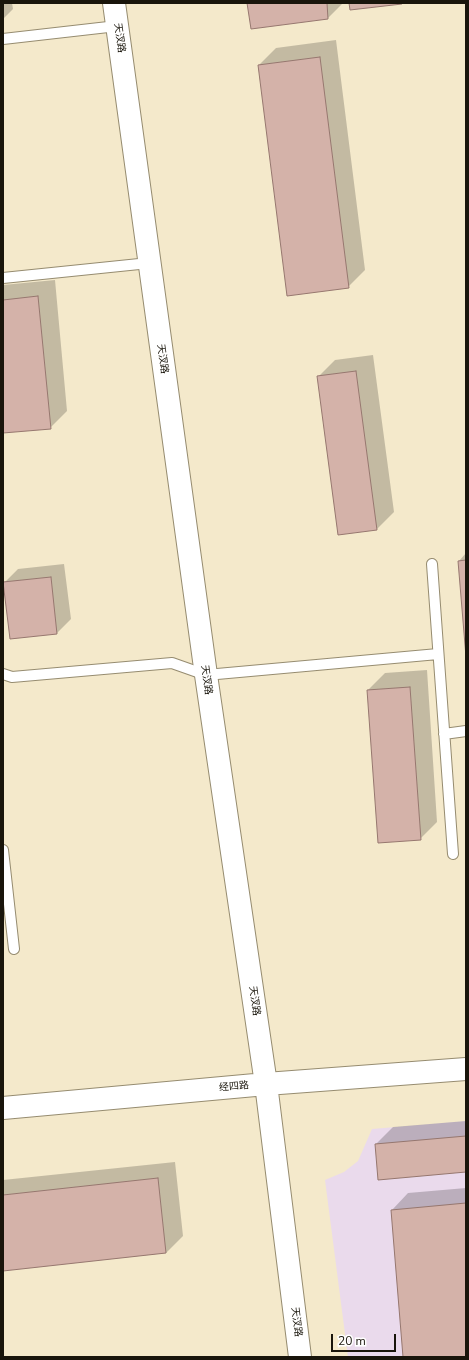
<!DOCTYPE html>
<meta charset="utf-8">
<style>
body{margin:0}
#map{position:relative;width:469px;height:1360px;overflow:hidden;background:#f4e9cb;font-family:"Nunito Sans",sans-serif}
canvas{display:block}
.frame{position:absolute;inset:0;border:4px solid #19150b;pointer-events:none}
.scale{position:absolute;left:331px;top:1334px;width:65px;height:18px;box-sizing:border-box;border:2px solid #19150b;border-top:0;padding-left:5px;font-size:12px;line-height:14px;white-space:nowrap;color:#19150b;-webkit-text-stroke:3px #fff;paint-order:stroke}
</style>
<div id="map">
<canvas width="469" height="1360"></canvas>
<div class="frame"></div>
<div class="scale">20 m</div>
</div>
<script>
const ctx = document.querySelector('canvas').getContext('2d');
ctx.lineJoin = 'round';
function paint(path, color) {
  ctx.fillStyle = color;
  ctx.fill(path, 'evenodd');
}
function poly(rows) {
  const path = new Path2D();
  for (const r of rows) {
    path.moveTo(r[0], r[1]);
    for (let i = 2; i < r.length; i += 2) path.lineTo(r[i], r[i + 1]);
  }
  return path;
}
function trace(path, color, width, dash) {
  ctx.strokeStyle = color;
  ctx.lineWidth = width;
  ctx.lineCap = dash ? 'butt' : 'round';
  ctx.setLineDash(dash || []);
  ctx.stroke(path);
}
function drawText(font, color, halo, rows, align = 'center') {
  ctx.font = font + ' "Nunito Sans","Noto Sans SC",sans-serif';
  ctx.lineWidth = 3;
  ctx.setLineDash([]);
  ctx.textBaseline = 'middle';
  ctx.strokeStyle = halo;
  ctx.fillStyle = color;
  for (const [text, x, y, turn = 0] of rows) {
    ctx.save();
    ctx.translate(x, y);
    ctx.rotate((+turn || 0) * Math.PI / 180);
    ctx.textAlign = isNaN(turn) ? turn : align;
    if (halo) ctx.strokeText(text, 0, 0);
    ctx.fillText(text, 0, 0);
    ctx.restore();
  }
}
paint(poly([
 [466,1121,466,1357,348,1357,325,1180,344,1172,358,1161,372,1129]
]), '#eadaec');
paint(poly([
 [3,3,12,3,13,9,3,19],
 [248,3,342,3,342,4,328,18,251,28],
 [336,40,365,270,348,287,259,65,276,48],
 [55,280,67,411,50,428,3,432,3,285],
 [373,355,394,512,377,529,338,534,318,377,335,360],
 [466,553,466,645,459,561],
 [64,564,71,619,57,633,11,638,4,583,18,569],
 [427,670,437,822,420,839,368,690,385,673],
 [466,1121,466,1171,376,1144,393,1127],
 [175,1162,183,1236,166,1253,3,1270,3,1180],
 [466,1188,466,1357,404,1357,392,1210,408,1193]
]), '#0003');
const building = poly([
 [247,3,327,3,328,19,251,29,247,3],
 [349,3,401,3,402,4,350,10,349,3],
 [320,57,349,288,287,296,258,65,320,57],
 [38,296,51,429,3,433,3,300,38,296],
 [356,371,377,530,338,535,317,376,356,371],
 [466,560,466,657,458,561,466,560],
 [51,577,57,634,10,639,3,582,51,577],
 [410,687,421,840,378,843,367,690,410,687],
 [466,1136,466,1172,378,1180,375,1144,466,1136],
 [158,1178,166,1253,3,1271,3,1195,158,1178],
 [466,1203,466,1357,403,1357,391,1210,466,1203]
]);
paint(building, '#d4b2a9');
trace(building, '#96776f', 1);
const service = poly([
 [3,39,117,26],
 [3,278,149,263],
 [432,564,453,854],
 [3,674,12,677,172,663,206,675,438,654],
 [444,734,466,731],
 [3,850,14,949]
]);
const tertiary = poly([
 [114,3,206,675,266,1084,300,1357],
 [3,1108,266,1084,466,1069]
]);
trace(service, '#968c70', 12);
trace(tertiary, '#968c70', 24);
trace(service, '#fff', 10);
trace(tertiary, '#fff', 22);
drawText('10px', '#19150b', '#fff', [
 ["天汊路",119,38,82],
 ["天汊路",162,359,82],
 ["天汊路",206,680,82],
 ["天汊路",254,1001,82],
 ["经四路",234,1087,-5],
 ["天汊路",296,1322,83]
]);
</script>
